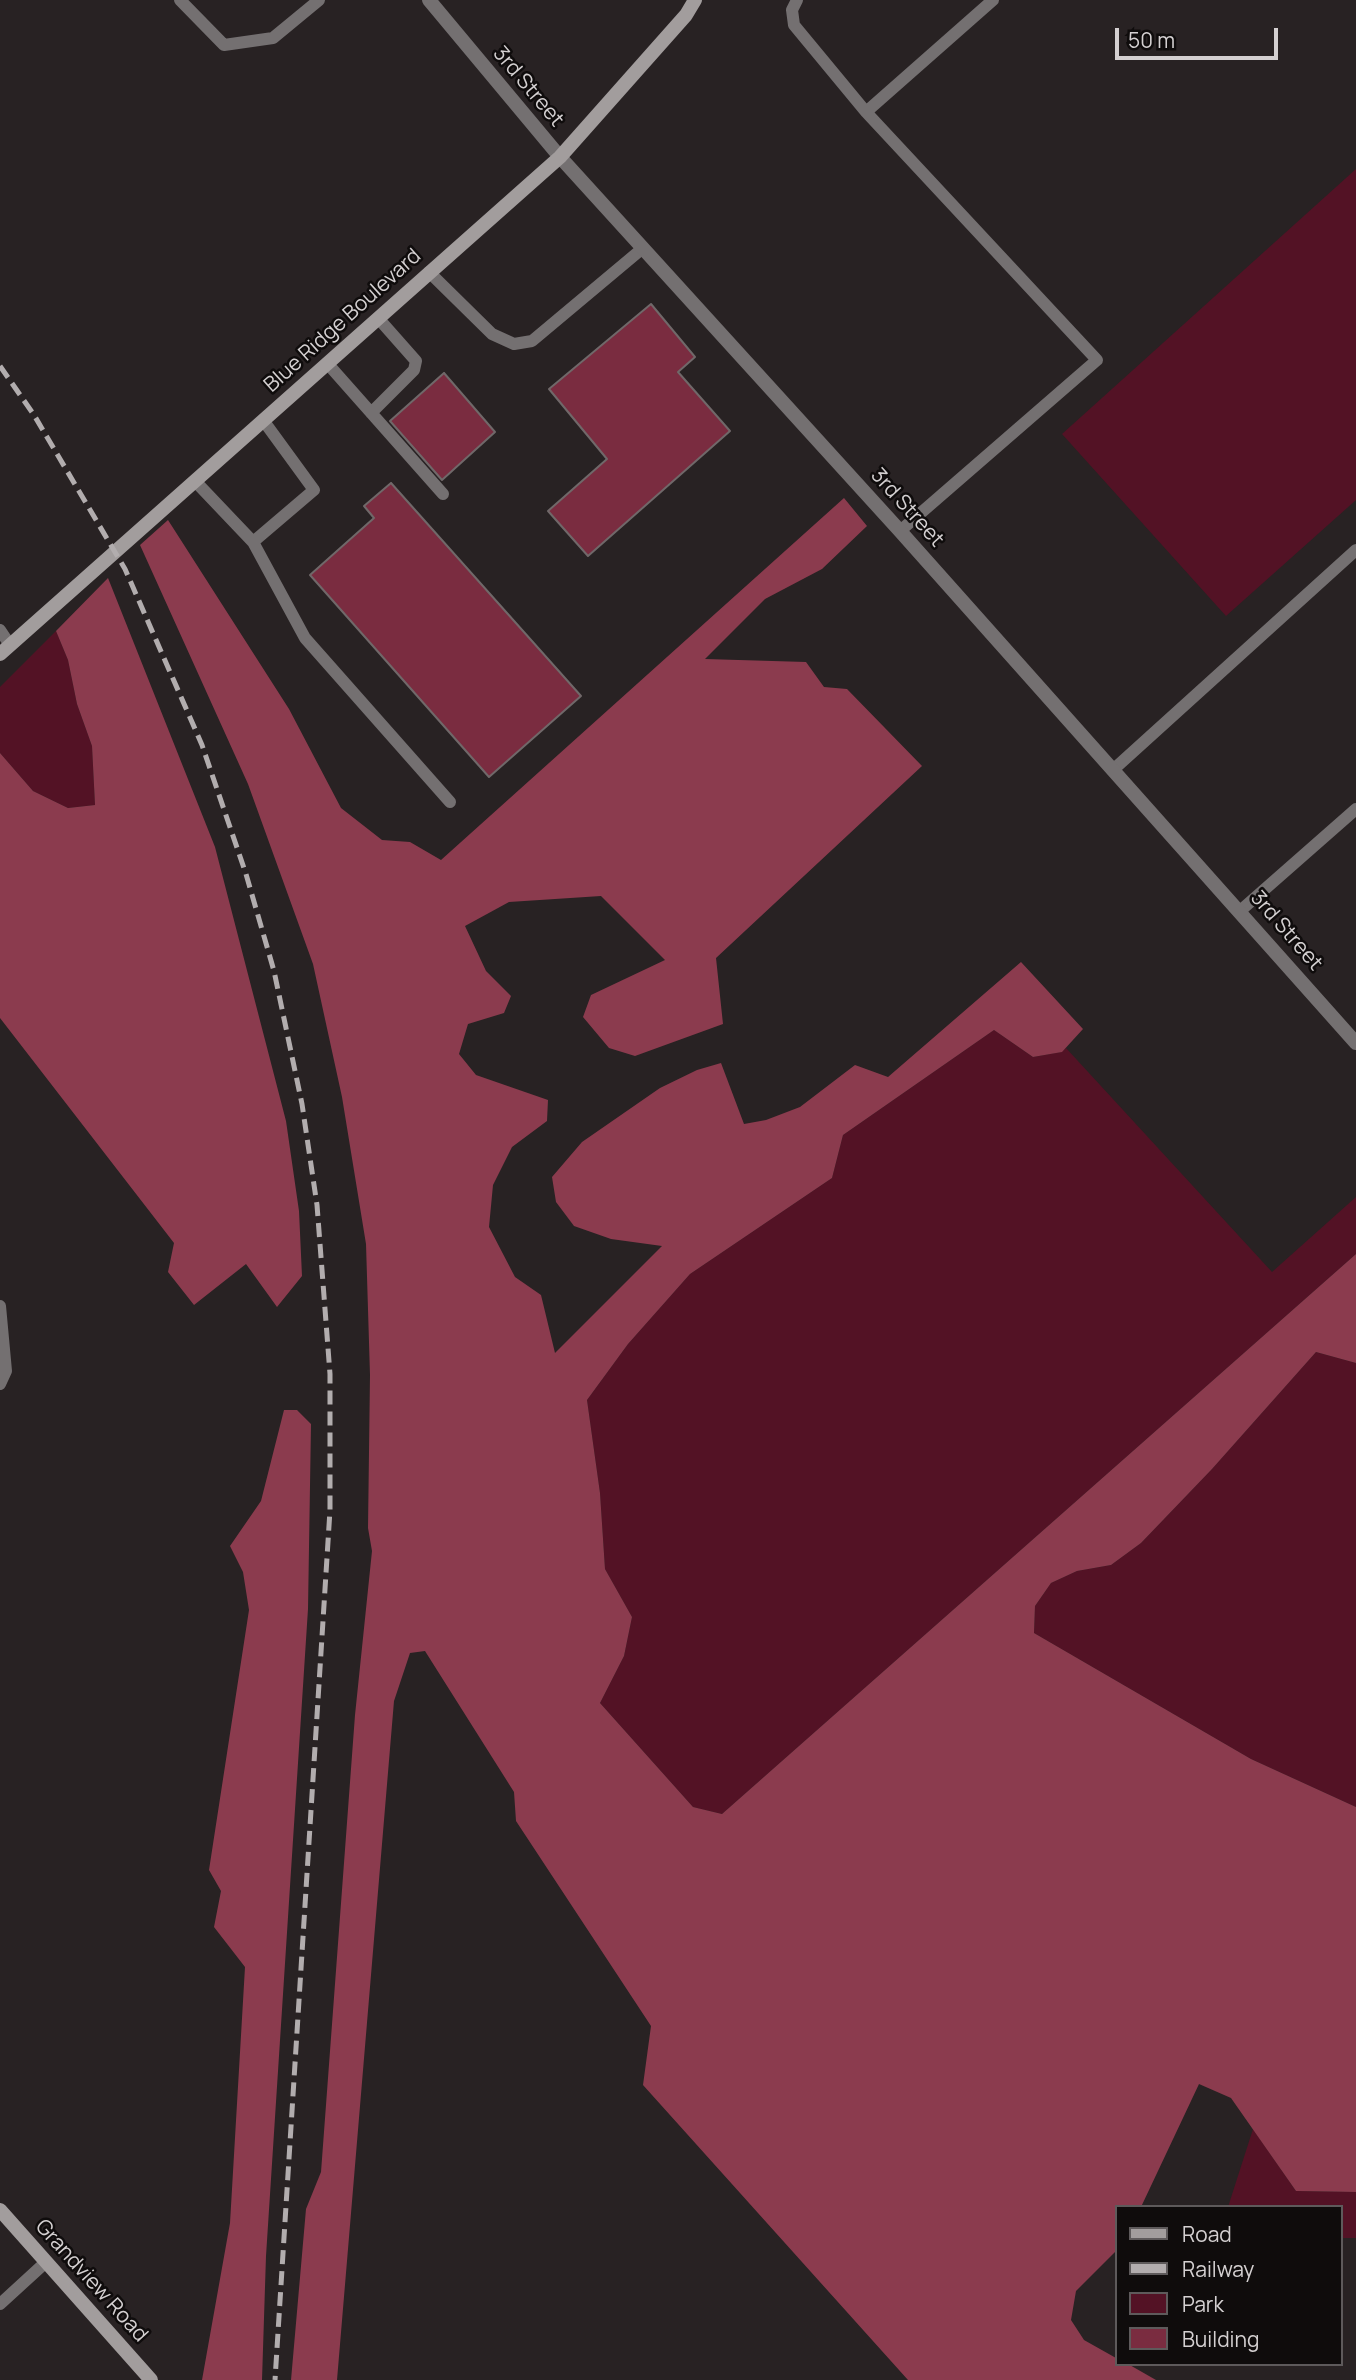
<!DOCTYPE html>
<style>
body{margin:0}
#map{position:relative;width:1356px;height:2380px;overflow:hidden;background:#282223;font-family:Manrope,sans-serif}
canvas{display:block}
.legend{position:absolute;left:1115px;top:2205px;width:228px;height:161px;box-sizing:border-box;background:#0f0c0c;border:2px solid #5e5a5b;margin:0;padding:9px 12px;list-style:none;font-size:21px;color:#d4d0d1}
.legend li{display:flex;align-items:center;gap:14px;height:35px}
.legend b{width:35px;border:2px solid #5e5a5b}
.scale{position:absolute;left:1115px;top:28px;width:163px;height:32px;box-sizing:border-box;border:4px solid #d4d0d1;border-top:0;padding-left:9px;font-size:21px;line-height:24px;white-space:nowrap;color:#d4d0d1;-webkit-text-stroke:5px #0f0c0c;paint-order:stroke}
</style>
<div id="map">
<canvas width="1356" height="2380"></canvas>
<ul class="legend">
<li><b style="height:9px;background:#a29d9d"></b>Road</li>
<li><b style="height:9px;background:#b2adae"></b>Railway</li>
<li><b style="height:19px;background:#531225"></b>Park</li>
<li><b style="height:19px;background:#7a2c40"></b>Building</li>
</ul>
<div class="scale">50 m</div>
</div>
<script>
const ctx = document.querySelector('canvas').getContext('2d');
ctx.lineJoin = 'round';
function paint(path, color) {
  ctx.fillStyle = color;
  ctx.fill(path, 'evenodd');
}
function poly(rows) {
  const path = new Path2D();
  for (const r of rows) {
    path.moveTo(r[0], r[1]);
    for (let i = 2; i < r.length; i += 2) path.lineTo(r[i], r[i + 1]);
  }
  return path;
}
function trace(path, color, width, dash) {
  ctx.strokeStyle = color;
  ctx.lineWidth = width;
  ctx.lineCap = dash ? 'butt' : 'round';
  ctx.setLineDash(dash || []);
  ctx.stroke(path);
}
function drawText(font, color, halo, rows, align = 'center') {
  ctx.font = font + ' Manrope,sans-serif';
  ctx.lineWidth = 5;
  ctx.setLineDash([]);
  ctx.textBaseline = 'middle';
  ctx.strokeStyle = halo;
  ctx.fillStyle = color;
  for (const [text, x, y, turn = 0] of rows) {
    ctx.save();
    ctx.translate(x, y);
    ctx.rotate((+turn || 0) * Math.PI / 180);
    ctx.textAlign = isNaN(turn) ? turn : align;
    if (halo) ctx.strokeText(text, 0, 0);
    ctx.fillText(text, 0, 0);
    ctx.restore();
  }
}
paint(poly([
 [1356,169,1356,500,1226,616,1062,434],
 [56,631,68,660,77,704,92,746,95,805,68,808,33,791,0,753,0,687],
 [994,1030,1033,1057,1061,1052,1066,1048,1272,1272,1356,1197,1356,1254,722,1814,693,1807,600,1703,624,1656,632,1617,605,1569,600,1493,587,1400,628,1344,690,1274,832,1178,843,1135],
 [1316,1352,1356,1363,1356,1807,1251,1759,1034,1633,1035,1606,1051,1583,1077,1571,1111,1565,1141,1543,1212,1469],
 [1253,2129,1296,2191,1356,2192,1356,2238,1340,2238,1340,2207,1228,2207]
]), '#531225');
paint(poly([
 [844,498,867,526,822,569,765,599,705,659,806,662,824,687,847,689,922,766,716,958,723,1024,635,1056,609,1048,583,1017,591,995,665,960,601,896,509,902,465,926,486,971,511,996,504,1013,468,1024,459,1054,476,1075,548,1100,547,1121,512,1147,493,1185,489,1227,515,1277,541,1295,555,1353,662,1246,611,1239,574,1226,556,1202,552,1177,582,1142,660,1088,697,1070,721,1063,744,1124,766,1120,800,1107,855,1065,888,1077,1021,962,1083,1029,1062,1052,1033,1057,994,1030,843,1135,832,1178,690,1274,628,1344,587,1400,600,1493,605,1569,632,1617,624,1656,600,1703,693,1807,722,1814,1356,1254,1356,1363,1316,1352,1212,1469,1141,1543,1111,1565,1077,1571,1051,1583,1035,1606,1034,1633,1251,1759,1356,1807,1356,2192,1296,2191,1231,2098,1199,2084,1141,2207,1116,2207,1116,2251,1076,2291,1071,2320,1084,2340,1116,2358,1116,2364,1128,2364,1156,2380,908,2380,643,2085,651,2026,516,1821,514,1792,425,1651,410,1653,394,1701,337,2380,291,2380,306,2209,321,2172,355,1715,372,1551,368,1528,370,1375,366,1244,342,1097,313,964,248,784,140,545,168,520,289,709,341,808,382,840,410,842,441,860],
 [108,578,215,847,286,1121,299,1211,302,1276,277,1307,246,1264,194,1305,168,1272,174,1243,0,1018,0,753,33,791,68,808,95,805,92,746,77,704,68,660,56,631],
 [284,1410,297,1410,311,1424,308,1609,266,2256,262,2380,202,2380,230,2223,245,1967,214,1927,221,1891,209,1870,249,1610,243,1572,230,1546,261,1501]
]), '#8b3b4e');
const building = poly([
 [651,304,695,357,678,372,730,431,588,556,548,511,607,459,549,389,651,304],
 [444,373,495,432,442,480,390,421,444,373],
 [391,483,581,696,489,777,310,575,374,518,364,506,391,483]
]);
paint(building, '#7a2c40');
trace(building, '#706869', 2);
trace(poly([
 [180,0,224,45,273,38,319,0],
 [797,0,792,10,794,25,866,112,1097,360,900,531],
 [866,112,993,0],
 [429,272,492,334,514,344,532,341,643,248],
 [327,363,443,494],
 [371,413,414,370,416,361,378,318],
 [195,481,253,542,314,490,263,420],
 [253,542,305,638,450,802],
 [0,630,10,645],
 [1114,769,1356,550],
 [1240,911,1356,809],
 [0,1306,6,1371,0,1384],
 [0,2304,46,2262]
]), '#747071', 12);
trace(poly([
 [429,0,560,157,900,531,1356,1043]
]), '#747071', 14);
trace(poly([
 [0,654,560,157,686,15,695,0],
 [0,2210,151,2380]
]), '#a29d9d', 14);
trace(poly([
 [0,366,34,415,125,569,202,745,246,874,274,971,302,1104,317,1205,330,1374,330,1510,275,2380]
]), '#b2adae', 5, [14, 7]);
drawText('21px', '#d4d0d1', '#0f0c0c', [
 ["3rd Street",528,87,50],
 ["Blue Ridge Boulevard",343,321,-42],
 ["3rd Street",907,508,48],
 ["3rd Street",1286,931,49],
 ["Grandview Road",91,2281,48]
]);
</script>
